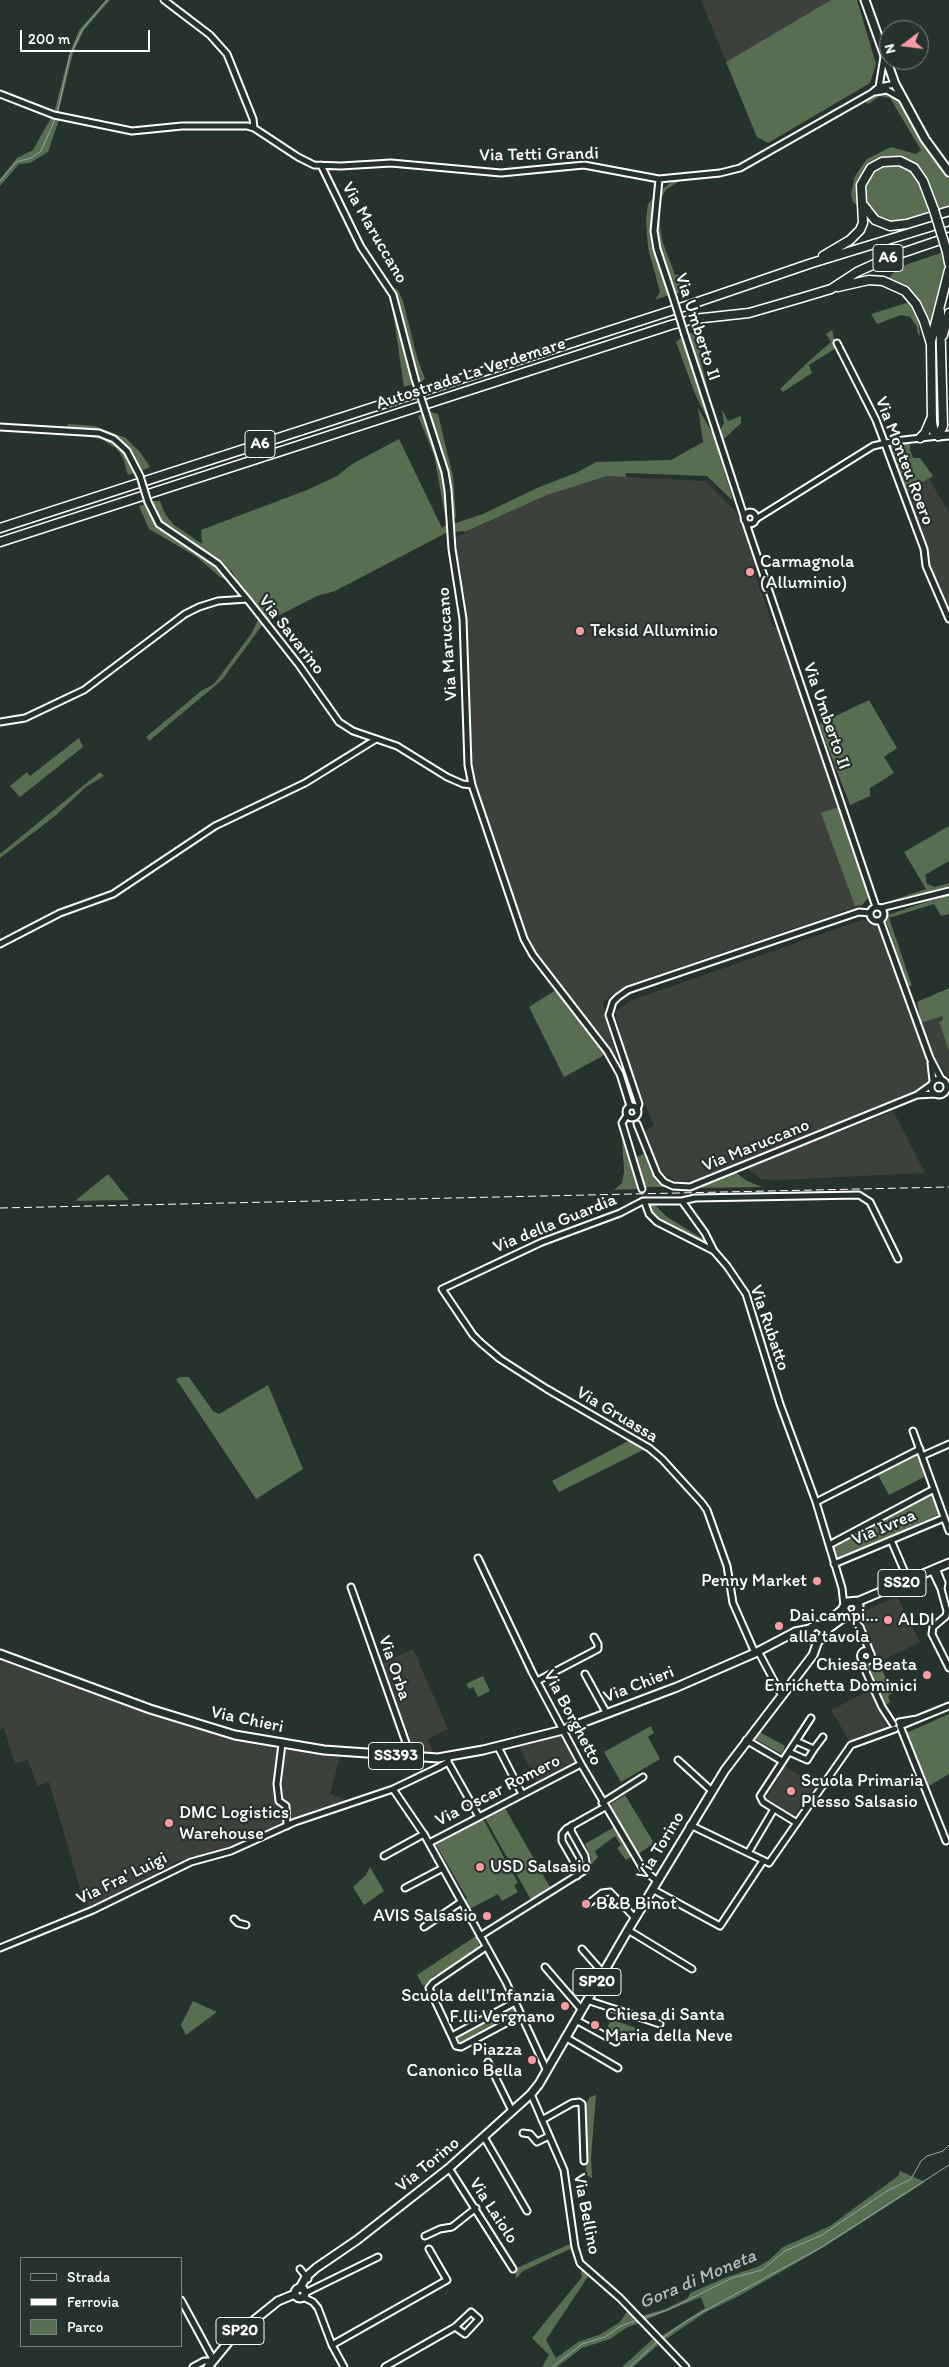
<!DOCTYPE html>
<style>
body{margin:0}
#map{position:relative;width:949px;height:2367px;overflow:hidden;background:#26332d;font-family:Itim,sans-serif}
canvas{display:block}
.legend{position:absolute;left:20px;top:2257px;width:162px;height:90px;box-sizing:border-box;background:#26332d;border:1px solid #7d8581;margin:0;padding:6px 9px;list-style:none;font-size:15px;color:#fff}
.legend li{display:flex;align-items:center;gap:10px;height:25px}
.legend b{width:25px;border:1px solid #7d8581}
.north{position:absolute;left:879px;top:20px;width:50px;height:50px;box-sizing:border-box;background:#26332d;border:1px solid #7d8581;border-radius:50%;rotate:255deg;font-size:14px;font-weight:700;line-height:20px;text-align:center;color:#fff}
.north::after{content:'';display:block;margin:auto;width:18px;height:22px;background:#ff9aa2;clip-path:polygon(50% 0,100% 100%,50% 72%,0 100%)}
.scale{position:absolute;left:20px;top:30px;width:130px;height:22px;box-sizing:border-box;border:2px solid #fff;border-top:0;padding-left:6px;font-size:15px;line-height:18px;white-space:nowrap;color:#fff;-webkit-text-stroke:4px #26332d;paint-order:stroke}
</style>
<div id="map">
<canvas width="949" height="2367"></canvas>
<ul class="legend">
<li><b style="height:6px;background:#26332d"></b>Strada</li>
<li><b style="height:6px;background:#fff"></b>Ferrovia</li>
<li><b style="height:14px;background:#596d51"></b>Parco</li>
</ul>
<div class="north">N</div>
<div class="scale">200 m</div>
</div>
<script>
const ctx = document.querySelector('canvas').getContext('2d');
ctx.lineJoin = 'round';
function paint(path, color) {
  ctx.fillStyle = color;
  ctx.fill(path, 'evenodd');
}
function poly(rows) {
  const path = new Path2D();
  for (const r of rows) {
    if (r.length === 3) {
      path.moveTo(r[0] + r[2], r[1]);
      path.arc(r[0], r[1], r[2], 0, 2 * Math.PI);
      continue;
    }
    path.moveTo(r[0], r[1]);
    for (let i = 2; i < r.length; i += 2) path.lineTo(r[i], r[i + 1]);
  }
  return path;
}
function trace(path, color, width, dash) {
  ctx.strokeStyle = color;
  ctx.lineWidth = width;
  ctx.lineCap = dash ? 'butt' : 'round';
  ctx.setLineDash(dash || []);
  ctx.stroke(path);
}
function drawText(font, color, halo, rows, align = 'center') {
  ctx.font = font + ' Itim,sans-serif';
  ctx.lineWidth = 4.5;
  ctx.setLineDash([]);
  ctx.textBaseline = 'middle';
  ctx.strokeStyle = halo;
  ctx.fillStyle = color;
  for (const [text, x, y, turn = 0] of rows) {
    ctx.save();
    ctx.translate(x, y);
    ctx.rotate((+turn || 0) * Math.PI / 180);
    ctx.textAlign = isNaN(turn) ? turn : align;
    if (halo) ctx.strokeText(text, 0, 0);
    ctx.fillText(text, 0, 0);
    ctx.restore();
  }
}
paint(poly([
 [701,0,831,0,726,62],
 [607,476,705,481,737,513,755,565,754,570,773,626,777,628,870,896,862,905,627,985,603,1002,617,1058,531,947,479,795,471,763,467,622,459,576,456,537,547,495],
 [929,479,949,512,949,615,936,586,926,551,904,495,906,492],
 [865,919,871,925,878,925,884,940,929,1067,930,1079,926,1087,887,1105,695,1181,676,1181,659,1171,644,1131,654,1126,626,1054,615,1012,632,1000],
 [942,1015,944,1020,939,1022,949,1051,949,1078,931,1052,921,1023],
 [893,1111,925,1173,778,1180,761,1179,747,1168],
 [897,1596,920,1642,879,1662,859,1614],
 [413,1649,448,1729,428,1739,434,1754,422,1755,414,1754,408,1741,380,1664],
 [0,1657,217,1733,341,1753,330,1794,351,1802,284,1824,232,1848,179,1861,91,1907,85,1904,80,1888,49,1782,37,1786,28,1760,15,1763,4,1728,0,1729],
 [872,1689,887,1727,850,1742,831,1710],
 [562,1733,578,1764,537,1783,518,1744],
 [783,1765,815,1785,794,1816,766,1798,780,1776,776,1771]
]), '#3c413b');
paint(poly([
 [106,0,110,0,84,30,73,53,58,114,54,113,69,55,79,30],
 [831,0,857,0,876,64,870,83,768,143,757,137,726,62],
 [882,92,895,96,924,144,949,178,949,207,938,212,925,177,919,169,901,158,892,157,883,159,868,168,859,203,857,205,853,202,851,194,855,176,867,159,891,147,916,154,921,150,890,98,880,96,868,104,864,101],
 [51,118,59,120,48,152,30,163,19,164,0,186,0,179,17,158,33,150],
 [887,163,896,163,913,171,923,186,931,214,895,223,876,218,864,203,864,185,872,172],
 [681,180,667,189,660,199,660,227,663,243,675,275,685,274,679,293,674,295,657,239,656,223,660,191,672,182],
 [653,198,652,242,669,295,655,300,660,292,648,248,646,220,648,204],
 [944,252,947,266,945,278,933,322,931,324,915,298,887,280,895,271,908,264],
 [391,286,398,290,403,301,417,357,425,379,419,383,408,349,401,310],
 [910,302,918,316,920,336,917,332,917,327,910,317,901,315,877,324,871,314],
 [395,304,406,359,414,384,404,387,392,305],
 [832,330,836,348,809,365,812,373,783,392,780,389,808,362,831,342,826,334],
 [699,331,702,333,700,357,716,423,687,334],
 [682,337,711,426,695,394,676,342],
 [698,408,714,436,733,501,707,476,625,473,626,477,607,476,547,495,465,532,463,531,454,532,452,521,456,523,483,514,537,488,578,472,596,462,671,460,703,442],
 [722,410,728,421,741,416,741,423,724,439,720,431,724,423],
 [428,411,438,414,448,456,453,476,456,517,452,519,449,487],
 [423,414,443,474,447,515,445,515,434,455,418,416],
 [68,424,95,426,126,438,140,452,150,467,141,471,131,450,124,442,113,436,101,431,67,427],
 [4,428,98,435,118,445,129,456,136,472,128,475,123,458,117,449,101,439,68,433,4,430],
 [399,439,442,528,447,524,448,532,335,591,317,596,268,621,239,584,230,568,231,572,212,555,168,527,156,517,150,501,160,501,165,514,173,524,202,544,201,530,307,490,337,476,352,464],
 [910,442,910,450,913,458,920,458,933,476,906,492,895,473,889,446],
 [146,504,158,526,212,560,233,583,220,577,197,557,149,529,139,506],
 [259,618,263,624,222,680,149,741,146,737,201,691,214,684,251,634],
 [869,700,897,748,884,757,894,773,870,788,870,796,850,805,819,724],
 [79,738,83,747,20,797,10,786,27,772,30,776],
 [100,772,104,776,86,787,55,816,0,858,0,854],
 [839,807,870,896,862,905,855,906,821,813],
 [949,826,949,861,925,875,927,884,935,887,949,883,949,889,885,906,884,903,926,889,904,852],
 [949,895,949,914,941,916,934,904,889,918,912,986,908,986,886,921,888,915,932,900,934,902,934,900],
 [949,988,949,1051,939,1022,943,1020,942,1016,921,1023,917,1002],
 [556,990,606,1054,564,1077,529,1007],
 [622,1137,623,1137,627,1145,638,1189,614,1190,622,1183,624,1172],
 [644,1154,651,1172,659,1181,670,1187,645,1187,636,1157],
 [735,1172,747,1181,762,1187,696,1188],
 [108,1174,129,1200,75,1201],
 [652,1202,667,1217,703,1239,704,1238,700,1229,707,1241,705,1243,662,1220,650,1209,648,1203],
 [181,1377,189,1377,213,1411,219,1414,268,1385,303,1469,256,1499,176,1379],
 [632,1439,647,1448,559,1492,552,1481],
 [918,1455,926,1476,889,1495,878,1475],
 [932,1494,940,1514,837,1560,832,1545],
 [879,1662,892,1693,888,1696,890,1702,884,1706,869,1672],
 [483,1676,490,1691,478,1697,473,1687,469,1689,466,1684],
 [949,1714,949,1774,927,1787,906,1733],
 [651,1726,654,1733,648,1737,660,1759,621,1782,604,1752],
 [758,1731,785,1746,782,1754,753,1738],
 [625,1795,654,1843,637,1855,608,1806],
 [505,1808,550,1887,531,1900,485,1818],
 [483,1819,518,1883,514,1885,518,1892,502,1901,498,1894,470,1909,464,1901,467,1898,435,1843],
 [614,1827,632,1856,626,1860,617,1848,621,1845,615,1836,595,1851,598,1857,590,1866,591,1857,585,1844],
 [370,1867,384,1891,364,1905,353,1887,366,1875],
 [476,1936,480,1947,438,1976,437,1974,431,1978,432,1980,423,1986,417,1975],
 [193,2001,217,2012,186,2035,181,2025],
 [512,2005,518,2016,461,2045,456,2035,481,2022,482,2024,488,2021,487,2019],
 [611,2019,636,2028,629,2044,604,2035],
 [596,2095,591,2158,592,2178,586,2175,584,2107,590,2097],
 [900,2171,925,2182,824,2247,739,2296,706,2312,663,2341,660,2337,705,2308,701,2297,645,2320,641,2316,665,2309,688,2298,690,2293,727,2277,757,2267,768,2261,783,2247,830,2226,898,2176],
 [572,2243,581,2266,589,2275,546,2340,556,2358,578,2342,601,2334,620,2322,628,2310,639,2323,626,2328,610,2339,582,2348,557,2367,542,2367,549,2355,532,2338,582,2277,581,2270,570,2249,523,2271,516,2279,515,2269],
 [653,2339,658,2345,633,2367,622,2367]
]), '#596d51');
trace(poly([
 [57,114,70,55,82,30,107,0],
 [0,181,16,162,31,158,41,151,56,117],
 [643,2318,668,2310,732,2278,762,2270,785,2251,822,2235,887,2191,911,2179,921,2161,927,2156,943,2151,949,2145],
 [661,2339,688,2320,820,2248,949,2165],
 [552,2367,582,2344,605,2337,621,2326,637,2320],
 [630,2367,658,2341]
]), '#96a7ad', 1);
trace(poly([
 [642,1189,645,1203]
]), '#3c4742', 5, [5, 2.5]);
const minor = poly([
 [164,0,210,35,227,54,253,119,254,128],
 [879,87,884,57],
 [875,92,887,90,901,98],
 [0,94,54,115,132,131,182,126,247,126,254,128,298,157,314,165,341,166,391,163,501,173,584,165,659,179,720,173,740,168,872,93,879,87,895,84],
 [321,165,361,247,393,295,415,379],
 [659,179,654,231,657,249,673,297],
 [685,335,744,516],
 [837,343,876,420,924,549,926,566,949,619],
 [426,413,445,472,448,490,452,549,463,619,468,765,472,785,524,939,533,955,607,1051,620,1074,630,1106],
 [0,427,99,433,114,439,127,451,140,476],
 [148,502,159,524,218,564,247,599],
 [750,518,6],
 [756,519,873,446,895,441,938,436],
 [746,523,876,907],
 [0,722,25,718,84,690,185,614,199,607,218,601,247,599,299,665,339,722,353,731,397,746,447,777,463,784,472,785],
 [877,914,7],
 [881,908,949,891],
 [880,920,930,1058,941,1079],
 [0,944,60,913,113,894,215,826,305,783,376,739],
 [931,1063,933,1081],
 [939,1087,8],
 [917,1095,935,1094],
 [632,1112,6],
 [637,1110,639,1104,609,1015,613,1002,618,997,628,990,859,912,870,913],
 [627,1115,622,1123,642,1189],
 [637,1124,657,1174,664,1182,673,1186,690,1187,917,1095,931,1085],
 [682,1201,695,1198,859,1195,870,1202,898,1259],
 [645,1203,649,1214,657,1222,714,1251,727,1266,746,1294,780,1404,816,1502,842,1588,844,1606],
 [714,1251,705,1233,682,1201,643,1201,620,1213,542,1242,442,1289,473,1335,481,1343,500,1359,547,1389,649,1448,662,1459,702,1503,707,1510,727,1566,733,1603,755,1653],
 [913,1431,949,1531],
 [922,1456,949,1444],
 [816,1502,920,1449],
 [891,1540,909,1582],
 [829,1545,934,1489],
 [478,1558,532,1672,581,1764,643,1869,657,1881],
 [834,1564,944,1518],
 [932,1570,941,1589,942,1583,936,1568],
 [351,1587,411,1757],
 [941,1589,947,1611,946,1616,933,1627,932,1634,949,1668],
 [851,1617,860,1627,870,1652],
 [866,1656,5.5],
 [758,1651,781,1694],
 [863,1660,866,1672,882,1707,893,1724],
 [585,1674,607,1714],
 [537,1681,598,1649,598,1644,594,1637],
 [917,1719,900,1726,946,1841],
 [899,1722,917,1719,949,1706],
 [746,1740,782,1761],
 [282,1744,277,1784,279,1801,286,1806,287,1826],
 [498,1747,522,1794],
 [814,1749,823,1737],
 [789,1752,807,1760,814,1749,796,1741],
 [678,1760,712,1791],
 [448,1762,479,1817],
 [393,1789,425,1836,506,1982,547,2071],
 [602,1803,643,1777],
 [797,1823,763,1802,760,1796,811,1718],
 [690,1825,769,1863,851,1745,895,1729],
 [429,1843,581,1764],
 [748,1853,774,1809],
 [384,1856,424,1834],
 [577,1876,578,1869,562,1841,562,1834,566,1829,605,1807],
 [405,1888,443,1868],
 [652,1889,720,1926,763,1861],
 [588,1904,602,1893,610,1892,635,1918],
 [234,1919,238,1923,246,1925],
 [424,1927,461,1902],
 [628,1930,692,1969],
 [480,1936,587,1869,585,1856,571,1831,572,1825],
 [486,1947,433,1983,429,1988,453,2039,456,2046,461,2047,521,2015],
 [0,1948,93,1910,191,1862,231,1851,295,1822,393,1789,439,1767,448,1762,448,1757],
 [582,1949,603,1973],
 [545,1967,582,2010],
 [587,2000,660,2024],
 [576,2020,616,2042],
 [452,2036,515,2002],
 [565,2037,618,2068],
 [488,2062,512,2111],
 [531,2094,564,2170,575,2247,580,2263,620,2298,686,2367],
 [542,2120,572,2103,579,2102,582,2104,584,2161],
 [523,2133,530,2134,537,2142,549,2136],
 [484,2137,527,2211],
 [449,2168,513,2269],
 [425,2236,440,2229,452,2227,476,2208],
 [300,2269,308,2279],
 [305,2293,378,2257],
 [303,2297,313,2302,318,2308,332,2345,344,2367],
 [181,2300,213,2359],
 [332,2345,447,2280,429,2249],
 [193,2367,204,2361,211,2361],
 [385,2367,455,2327,471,2312,479,2319,465,2334,455,2327]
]);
const major = poly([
 [865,0,895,84,925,139,949,172],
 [938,436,949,435],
 [856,1602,859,1606,858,1612,853,1616,847,1615,843,1608,847,1602,859,1601,949,1563],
 [819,1626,825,1624,843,1609],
 [825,1633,823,1629,817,1625,812,1627,809,1633,812,1639,820,1640,829,1628,847,1615],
 [0,1654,150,1709,235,1735,324,1750,438,1758,483,1750,563,1730,677,1687,755,1653,795,1632,810,1629],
 [300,2293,5],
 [300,2288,306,2277,316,2268,357,2240,449,2168,531,2094,539,2084,628,1930,725,1770,813,1655,818,1641],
 [208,2367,231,2339,278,2301,295,2294]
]);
const highway = poly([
 [864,206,875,220,890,226,907,224,949,211],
 [947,252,949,263],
 [823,256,850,240,860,230,863,223,861,185,871,168,882,162,900,161,914,168,923,181,934,210],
 [838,287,869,280,883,281,905,291,916,304,924,321,931,344,932,422,934,432,938,436,943,426,940,311],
 [943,335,949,313],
 [931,341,949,270],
 [920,438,925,433,931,419],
 [0,528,689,305,812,263,949,221],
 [0,542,671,325,694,319,749,313,801,298,831,289,857,272,890,257,949,237]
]);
trace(minor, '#fff', 9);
trace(major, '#fff', 11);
trace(highway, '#fff', 11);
trace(minor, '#26332d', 5);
trace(major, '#26332d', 7);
trace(highway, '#26332d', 8);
trace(poly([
 [0,1208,949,1187]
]), '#fff', 1, [8, 4]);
const minorBridge = poly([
 [673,297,685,335],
 [415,379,426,413],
 [140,476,148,502]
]);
const highwayBridge = poly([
 [934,210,947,252]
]);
trace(minorBridge, '#fff', 9, []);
trace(highwayBridge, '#fff', 11, []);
trace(minorBridge, '#26332d', 5);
trace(highwayBridge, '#26332d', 8);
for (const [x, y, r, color] of [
 [750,572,5,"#ff9aa2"],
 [580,631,5,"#ff9aa2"],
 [817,1581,5,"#ff9aa2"],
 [888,1620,5,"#ff9aa2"],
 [779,1626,5,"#ff9aa2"],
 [927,1675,5,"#ff9aa2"],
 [791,1791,5,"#ff9aa2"],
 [169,1823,5,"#ff9aa2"],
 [480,1867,5,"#ff9aa2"],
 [586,1904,5,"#ff9aa2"],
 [487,1916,5,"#ff9aa2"],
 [565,2006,5,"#ff9aa2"],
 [595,2025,5,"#ff9aa2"],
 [532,2060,5,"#ff9aa2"]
]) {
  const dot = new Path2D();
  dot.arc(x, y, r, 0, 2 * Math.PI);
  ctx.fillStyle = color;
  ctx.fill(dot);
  trace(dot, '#26332d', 2);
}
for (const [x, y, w] of [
 [888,258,30],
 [260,444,30],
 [902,1583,48],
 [396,1756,55],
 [597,1982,48],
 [240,2331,48]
]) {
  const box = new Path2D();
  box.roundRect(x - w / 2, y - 13.5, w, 27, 4);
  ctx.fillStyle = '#26332d';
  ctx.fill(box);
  trace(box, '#fff', 1);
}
drawText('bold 16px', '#fff', null, [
 ["A6",888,258],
 ["A6",260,444],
 ["SS20",902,1583],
 ["SS393",396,1756],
 ["SP20",597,1982],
 ["SP20",240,2331]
]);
drawText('18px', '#fff', '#26332d', [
 ["Via Tetti Grandi",539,155,-1],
 ["Via Maruccano",374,233,60],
 ["Via Umberto II",697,327,72],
 ["Autostrada La Verdemare",471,374,-18],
 ["Via Monteu Roero",904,461,69],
 ["Via Savarino",291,635,52],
 ["Via Maruccano",448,644,-94],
 ["Via Umberto II",826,716,71],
 ["Via Maruccano",756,1146,-22],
 ["Via della Guardia",555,1224,-22],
 ["Via Rubatto",769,1328,71],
 ["Via Gruassa",617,1415,31],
 ["Via Ivrea",884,1528,-23],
 ["Via Orba",394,1668,71],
 ["Via Chieri",639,1685,-21],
 ["Via Borghetto",572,1718,62],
 ["Via Chieri",247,1720,12],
 ["Via Oscar Romero",498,1791,-27],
 ["Via Torino",661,1846,-59],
 ["Via Fra' Luigi",122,1879,-26],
 ["Via Torino",428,2165,-39],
 ["Via Laiolo",493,2211,57],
 ["Via Bellino",586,2214,79]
]);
drawText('18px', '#fff', '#26332d', [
 ["Carmagnola",760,562],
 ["(Alluminio)",760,583],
 ["Teksid Alluminio",590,631],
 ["Penny Market",807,1581,"right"],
 ["Dai campi...",789,1616],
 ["alla tavola",789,1637],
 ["ALDI",898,1620],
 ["Chiesa Beata",917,1665,"right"],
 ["Enrichetta Dominici",917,1686,"right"],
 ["Scuola Primaria",801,1781],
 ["Plesso Salsasio",801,1802],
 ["DMC Logistics",179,1813],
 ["Warehouse",179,1834],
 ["USD Salsasio",490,1867],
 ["B&B Binot",596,1904],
 ["AVIS Salsasio",477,1916,"right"],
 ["Scuola dell'Infanzia",555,1996,"right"],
 ["F.lli Vergnano",555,2017,"right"],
 ["Chiesa di Santa",605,2015],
 ["Maria della Neve",605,2036],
 ["Piazza",522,2050,"right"],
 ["Canonico Bella",522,2071,"right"]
], 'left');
drawText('italic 19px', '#b0bdc1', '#26332d', [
 ["Gora di Moneta",698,2280,-23]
]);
</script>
